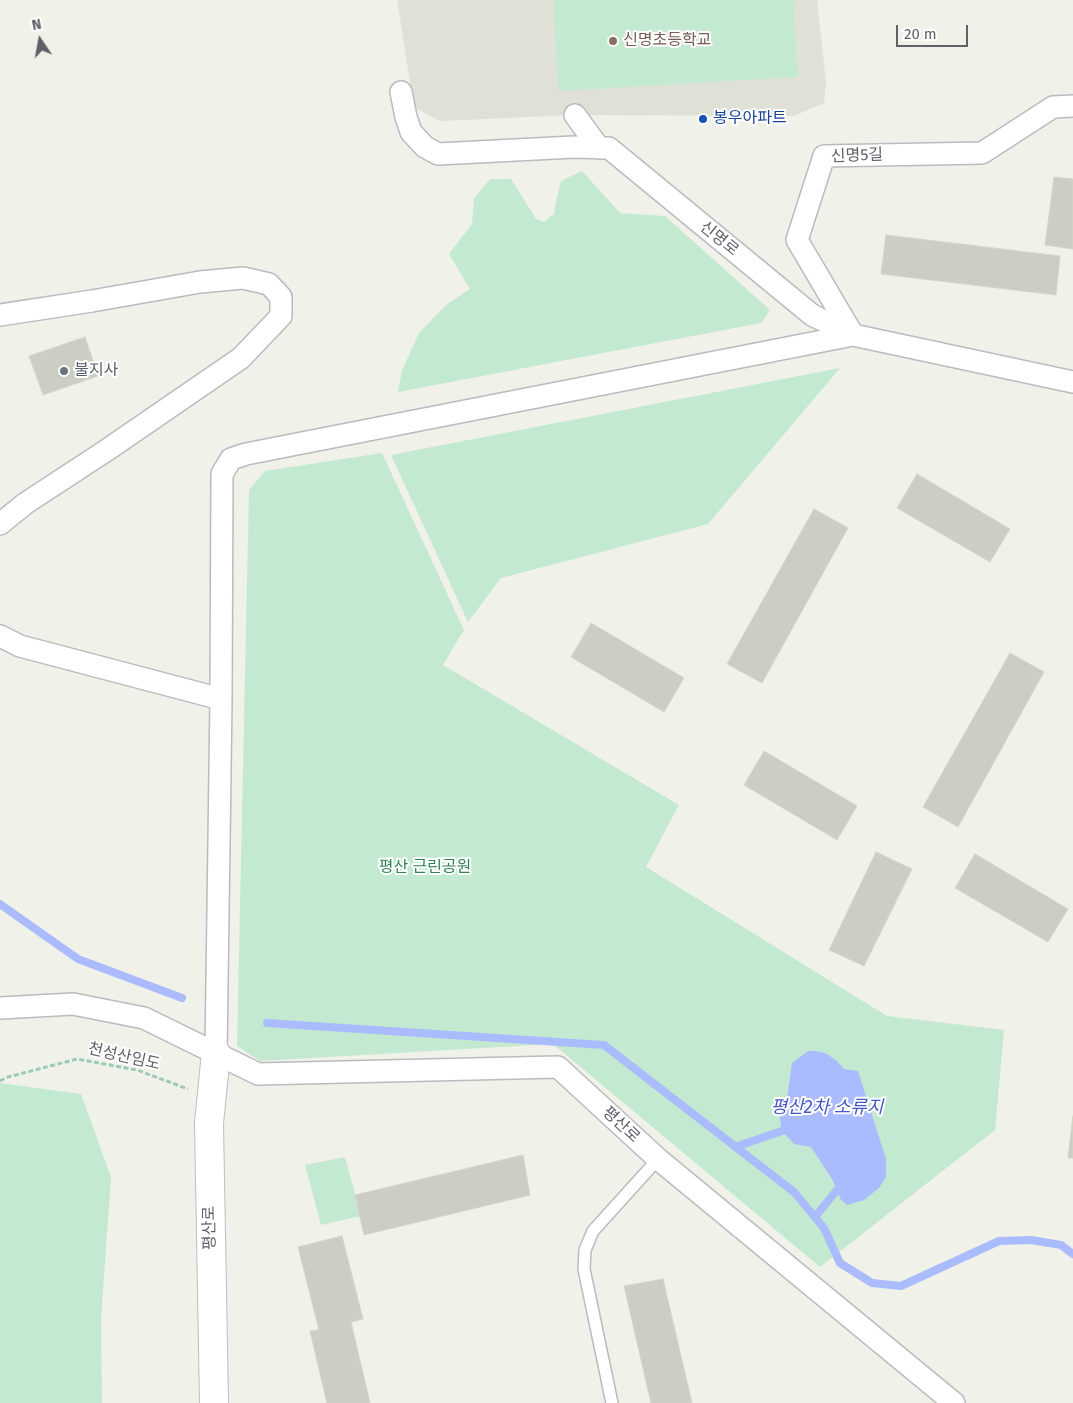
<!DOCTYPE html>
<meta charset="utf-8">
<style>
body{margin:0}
#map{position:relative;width:1073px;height:1403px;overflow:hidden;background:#f0f1e8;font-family:"Fira Sans",sans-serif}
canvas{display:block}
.north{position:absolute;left:15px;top:15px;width:50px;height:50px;-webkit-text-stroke:4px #fff;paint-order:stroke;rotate:348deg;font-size:14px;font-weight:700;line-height:20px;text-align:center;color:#5f6068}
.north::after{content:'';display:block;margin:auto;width:18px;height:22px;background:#5f6068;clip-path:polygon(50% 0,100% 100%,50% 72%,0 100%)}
.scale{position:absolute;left:896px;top:25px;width:72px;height:22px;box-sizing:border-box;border:2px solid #5f6068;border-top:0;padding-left:6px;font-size:15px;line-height:18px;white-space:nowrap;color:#5f6068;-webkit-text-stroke:4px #fff;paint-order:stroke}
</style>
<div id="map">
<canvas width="1073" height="1403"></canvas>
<div class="north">N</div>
<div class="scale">20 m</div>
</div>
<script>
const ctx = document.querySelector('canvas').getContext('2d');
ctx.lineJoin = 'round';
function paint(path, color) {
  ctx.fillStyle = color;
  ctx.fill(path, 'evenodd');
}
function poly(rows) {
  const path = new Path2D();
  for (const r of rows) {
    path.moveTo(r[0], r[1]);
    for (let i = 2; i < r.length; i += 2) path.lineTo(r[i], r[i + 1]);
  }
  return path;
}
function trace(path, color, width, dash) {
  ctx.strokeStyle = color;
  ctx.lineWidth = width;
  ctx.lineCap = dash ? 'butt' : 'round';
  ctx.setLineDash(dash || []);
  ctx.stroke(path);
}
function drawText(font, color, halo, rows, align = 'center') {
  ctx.font = font + ' "Fira Sans","Noto Sans KR",sans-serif';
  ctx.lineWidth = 4;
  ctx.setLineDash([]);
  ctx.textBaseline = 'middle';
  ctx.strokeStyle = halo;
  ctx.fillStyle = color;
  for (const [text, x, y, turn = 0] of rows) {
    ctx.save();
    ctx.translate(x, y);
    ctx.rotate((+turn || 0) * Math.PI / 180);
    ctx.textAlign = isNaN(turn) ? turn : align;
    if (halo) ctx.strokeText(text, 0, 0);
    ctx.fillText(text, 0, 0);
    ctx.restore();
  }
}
paint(poly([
 [397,0,817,0,826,82,824,103,794,116,575,115,440,121,414,107]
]), '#e0e1d6');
paint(poly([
 [554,0,793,0,798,77,558,91],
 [582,171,620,213,665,216,770,310,761,323,398,392,402,370,419,333,446,305,470,289,449,254,472,224,474,198,490,179,511,179,536,219,544,222,554,214,556,201,561,181],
 [840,368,708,524,501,578,468,622,391,455],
 [382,453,464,630,443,665,679,805,646,867,887,1016,1004,1030,995,1130,820,1267,553,1044,260,1061,237,1046,249,490,265,471],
 [0,1083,81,1094,111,1177,101,1319,102,1403,0,1403],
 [345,1157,361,1216,321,1225,305,1165]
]), '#c4e9d1');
paint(poly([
 [808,1051,815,1051,825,1053,836,1060,844,1069,858,1071,886,1159,886,1177,879,1188,864,1200,847,1205,841,1200,832,1179,811,1147,794,1144,782,1131,779,1115,786,1106,792,1063]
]), '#aabcff');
trace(poly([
 [0,904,78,959,182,998],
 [267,1023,604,1045,794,1192,824,1228,840,1263,872,1283,901,1286,999,1241,1031,1240,1061,1245,1073,1254],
 [735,1147,782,1131],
 [815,1217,837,1190]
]), '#aabcff', 8);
const building = poly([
 [1054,177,1073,179,1073,249,1045,245,1054,177],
 [886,235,1060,256,1056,295,881,274,886,235],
 [85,337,98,376,43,395,29,356,85,337],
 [917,474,1010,529,990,562,897,508,917,474],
 [814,509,848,528,762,683,727,664,814,509],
 [591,623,684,678,664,712,571,657,591,623],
 [1010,653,1044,672,958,827,923,807,1010,653],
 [764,751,857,806,837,840,744,785,764,751],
 [876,852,912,869,864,966,829,950,876,852],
 [975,854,1068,909,1048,942,955,888,975,854],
 [1073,1116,1073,1158,1068,1158,1073,1116],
 [523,1155,530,1195,364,1235,355,1195,523,1155],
 [342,1236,363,1319,351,1322,370,1403,327,1403,310,1331,319,1330,298,1247,342,1236],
 [663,1279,692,1403,651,1403,624,1286,663,1279]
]);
paint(building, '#cccdc4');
trace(building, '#d6d6c5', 1);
const lane = poly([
 [612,1403,584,1269,585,1250,593,1231,658,1159]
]);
const street = poly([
 [401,92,406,117,411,132,425,147,438,154,574,147,609,148,812,315,853,335,1073,382],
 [575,115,599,148],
 [0,315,92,301,200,282,243,278,269,284,281,297,281,316,241,358,107,450,26,503,0,524],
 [853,335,797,240,824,156,982,153,1053,107,1073,106],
 [0,636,20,646,221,699],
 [0,1008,73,1004,144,1018,258,1074,558,1067,658,1159,954,1403],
 [216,1053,221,699,222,474,231,459,246,454,853,335]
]);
const secondary = poly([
 [214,1403,209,1123,216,1053]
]);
trace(lane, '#babac1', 14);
trace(street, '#babac1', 24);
trace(secondary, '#bdbdc5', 30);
trace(poly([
 [0,1081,8,1077,77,1059,137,1070,188,1089]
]), '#9dcaba', 3, [5, 2.5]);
trace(lane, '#fff', 11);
trace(street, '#fff', 21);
trace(secondary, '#fff', 28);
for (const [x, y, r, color] of [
 [613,41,5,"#8d6e63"],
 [703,119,5,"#1a4fb4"],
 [64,371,5,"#6b7280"]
]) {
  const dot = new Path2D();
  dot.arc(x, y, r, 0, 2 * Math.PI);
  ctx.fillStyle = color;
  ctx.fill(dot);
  trace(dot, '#fff', 2);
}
drawText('16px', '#785e54', '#fff', [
 ["신명초등학교",623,41]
], 'left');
drawText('16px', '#164399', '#fff', [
 ["봉우아파트",713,119]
], 'left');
drawText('16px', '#5f6068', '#fff', [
 ["신명5길",857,156,-2],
 ["신명로",719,239,39],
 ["천성산임도",124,1057,13],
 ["평산로",621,1125,43],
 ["평산로",210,1228,-91]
]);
drawText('16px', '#5b616d', '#fff', [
 ["불지사",74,371]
], 'left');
drawText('16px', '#328353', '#fff', [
 ["평산 근린공원",425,868]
]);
drawText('italic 18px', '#4758c8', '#fff', [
 ["평산2차 소류지",827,1108]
]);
</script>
